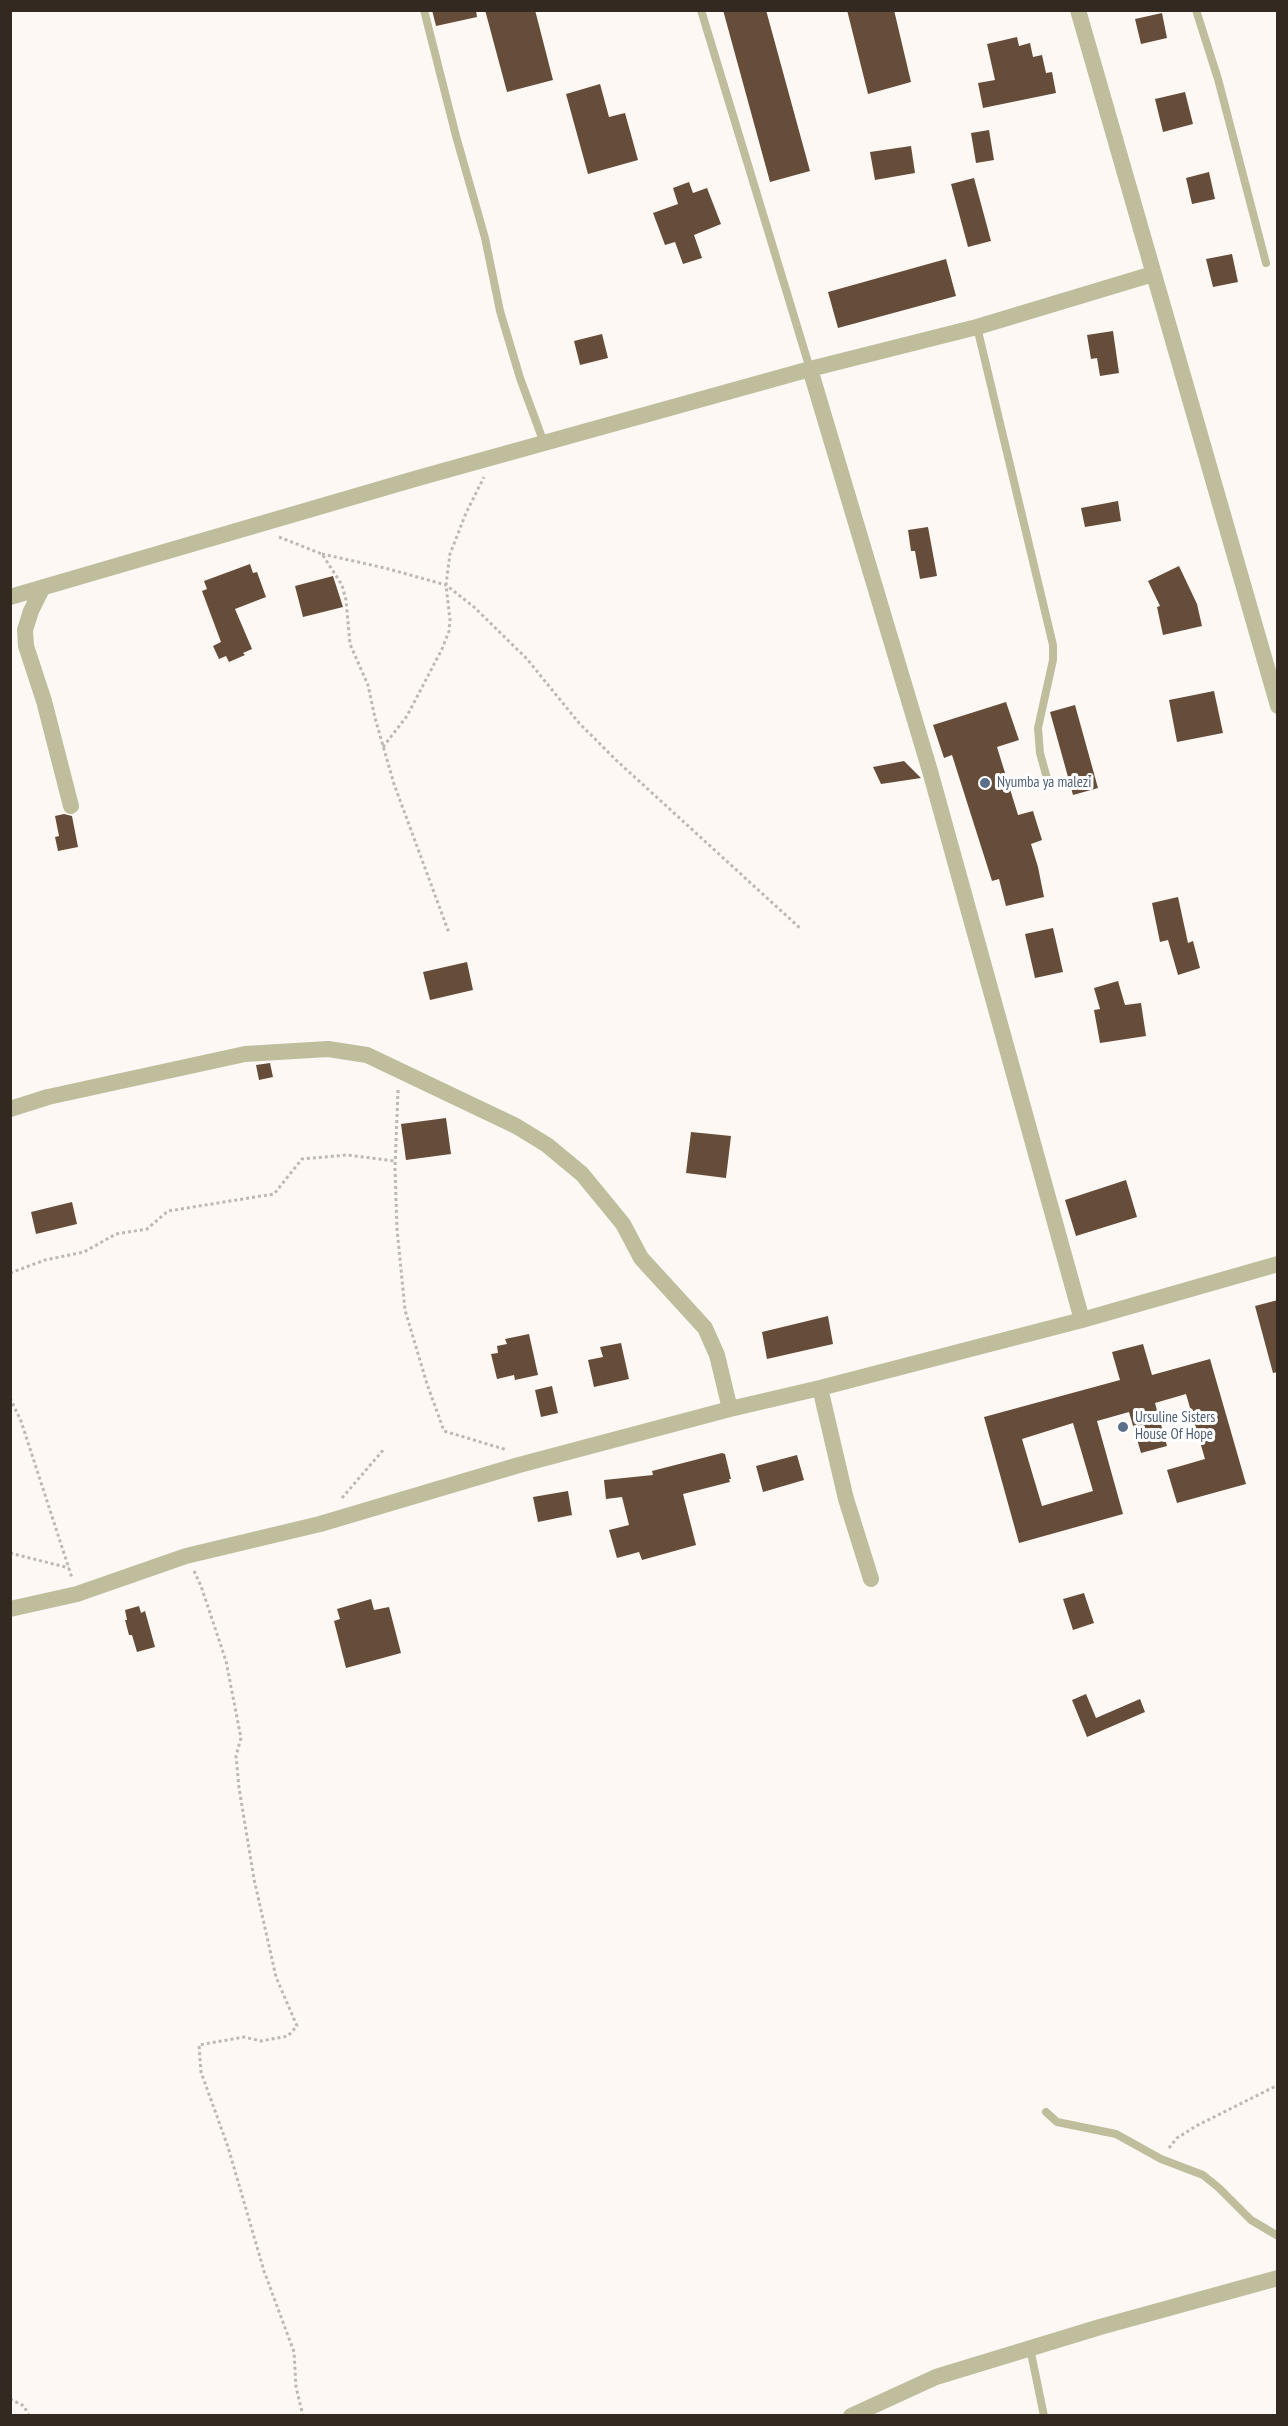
<!DOCTYPE html>
<style>
body{margin:0}
#map{position:relative;width:1288px;height:2426px;overflow:hidden;background:#fef8f4;font-family:"PT Sans Narrow",sans-serif}
canvas{display:block}
.frame{position:absolute;inset:0;border:12px solid #342920;pointer-events:none}
</style>
<div id="map">
<canvas width="1288" height="2426"></canvas>
<div class="frame"></div>
</div>
<script>
const ctx = document.querySelector('canvas').getContext('2d');
ctx.lineJoin = 'round';
function paint(path, color) {
  ctx.fillStyle = color;
  ctx.fill(path, 'evenodd');
}
function poly(rows) {
  const path = new Path2D();
  for (const r of rows) {
    path.moveTo(r[0], r[1]);
    for (let i = 2; i < r.length; i += 2) path.lineTo(r[i], r[i + 1]);
  }
  return path;
}
function trace(path, color, width, dash) {
  ctx.strokeStyle = color;
  ctx.lineWidth = width;
  ctx.lineCap = dash ? 'butt' : 'round';
  ctx.setLineDash(dash || []);
  ctx.stroke(path);
}
function drawText(font, color, halo, rows, align = 'center') {
  ctx.font = font + ' "PT Sans Narrow",sans-serif';
  ctx.lineWidth = 6;
  ctx.setLineDash([]);
  ctx.textBaseline = 'middle';
  ctx.strokeStyle = halo;
  ctx.fillStyle = color;
  for (const [text, x, y, turn = 0] of rows) {
    ctx.save();
    ctx.translate(x, y);
    ctx.rotate((+turn || 0) * Math.PI / 180);
    ctx.textAlign = isNaN(turn) ? turn : align;
    if (halo) ctx.strokeText(text, 0, 0);
    ctx.fillText(text, 0, 0);
    ctx.restore();
  }
}
paint(poly([
 [432,10,476,10,477,17,436,26],
 [485,10,535,10,553,80,507,92],
 [723,10,766,10,810,171,770,182],
 [847,10,894,10,911,82,868,94],
 [1162,13,1167,38,1141,44,1135,19],
 [1017,37,1019,46,1030,43,1033,57,1042,55,1046,73,1052,72,1056,93,983,108,978,83,995,80,987,44],
 [600,84,609,117,625,113,638,160,588,174,566,94],
 [1185,92,1193,124,1163,132,1155,99],
 [989,130,994,160,976,163,971,133],
 [911,146,915,173,875,180,870,152],
 [1209,172,1215,199,1192,204,1186,178],
 [974,178,991,241,968,247,951,184],
 [689,182,693,193,707,188,721,224,694,235,702,258,683,264,675,242,665,245,653,213,678,204,673,188],
 [1232,254,1238,282,1213,287,1206,259],
 [946,259,956,296,838,328,828,292],
 [1113,331,1119,373,1100,376,1097,358,1091,359,1087,335],
 [602,334,608,358,580,365,574,341],
 [1118,501,1121,521,1085,527,1081,508],
 [928,527,937,576,920,579,915,551,911,551,908,530],
 [250,564,253,573,257,572,266,597,235,609,252,649,243,653,245,655,229,662,226,656,219,659,213,646,221,642,202,591,207,589,204,581],
 [1179,566,1197,604,1202,626,1163,635,1157,607,1160,606,1148,581],
 [333,576,343,607,303,617,295,586],
 [1214,691,1223,733,1177,742,1169,700],
 [1006,702,1019,740,997,747,1018,815,1033,811,1042,840,1031,844,1038,867,1044,897,1006,906,999,879,992,881,952,755,944,758,933,725],
 [1075,705,1098,788,1073,795,1050,712],
 [904,761,921,778,881,784,873,767],
 [64,814,72,816,78,847,58,851,55,837,59,836,55,816],
 [1178,897,1188,943,1193,941,1200,968,1178,975,1168,940,1160,942,1152,903],
 [1053,928,1063,972,1035,978,1025,934],
 [467,962,473,990,430,1000,423,972],
 [1118,981,1125,1005,1141,1003,1146,1036,1100,1043,1094,1010,1100,1009,1094,988],
 [270,1063,273,1077,259,1080,256,1065],
 [446,1118,451,1154,406,1160,401,1124],
 [691,1132,731,1136,726,1178,686,1173],
 [1126,1180,1137,1217,1076,1236,1065,1200],
 [72,1202,77,1224,36,1234,31,1212],
 [1278,1300,1278,1372,1273,1373,1255,1306],
 [828,1316,833,1344,767,1359,762,1332],
 [529,1334,538,1375,515,1380,514,1375,497,1379,491,1354,498,1353,497,1346,507,1344,505,1339],
 [621,1343,629,1379,594,1387,588,1360,603,1357,600,1347],
 [1143,1344,1152,1375,1210,1359,1246,1484,1177,1503,1167,1470,1205,1459,1186,1394,1155,1403,1167,1446,1141,1453,1129,1412,1097,1421,1123,1514,1019,1543,984,1417,1120,1380,1112,1352],
 [1073,1423,1093,1491,1042,1506,1022,1439],
 [552,1386,558,1413,541,1417,535,1390],
 [722,1453,725,1454,731,1479,729,1479,730,1482,683,1494,696,1545,642,1560,639,1552,617,1558,609,1530,629,1525,622,1497,606,1499,604,1480,653,1475,652,1471],
 [797,1455,804,1480,763,1492,756,1466],
 [568,1491,572,1515,538,1522,533,1497],
 [1084,1593,1094,1623,1073,1630,1063,1599],
 [371,1599,374,1610,389,1607,401,1653,346,1668,334,1621,340,1619,337,1609],
 [139,1606,141,1613,145,1611,155,1647,137,1652,132,1635,129,1635,125,1620,127,1620,125,1610],
 [1086,1694,1096,1718,1140,1699,1145,1712,1087,1737,1072,1700]
]), '#664d3a');
trace(poly([
 [279,537,322,554,342,585,346,600,350,644,368,685,375,718,394,784,449,933],
 [322,554,385,568,446,585,474,607,527,659,579,723,616,760,801,929],
 [383,747,407,716,442,649,449,631,450,620,446,585,450,554,466,513,484,477],
 [398,1090,395,1169,397,1229,405,1310,427,1384,444,1431,507,1450],
 [10,1273,45,1260,84,1252,116,1234,147,1229,168,1211,274,1194,302,1159,347,1155,395,1161],
 [10,1398,21,1421,72,1578],
 [342,1498,384,1449],
 [10,1553,69,1568],
 [194,1571,201,1586,226,1661,241,1738,236,1756,239,1788,254,1879,276,1977,297,2026,288,2036,261,2041,244,2037,199,2045,201,2072,228,2147,264,2271,294,2352,296,2387,303,2416],
 [1169,2148,1177,2138,1196,2126,1278,2085],
 [10,2399,24,2406,29,2416]
]), '#bfb8b2', 3, [3, 3]);
trace(poly([
 [424,10,456,136,485,238,500,311,520,378,544,443],
 [701,10,810,369],
 [1196,10,1218,79,1266,263],
 [977,327,1053,645,1053,660,1038,728,1040,753,1048,782],
 [1046,2112,1057,2122,1116,2134,1161,2159,1203,2175,1219,2188,1251,2220,1278,2236],
 [1030,2348,1044,2416]
]), '#c0bd9d', 8);
trace(poly([
 [1078,10,1278,706],
 [810,369,930,771,1082,1320],
 [43,587,31,611,25,630,26,646,44,701,71,806],
 [10,597,418,478,810,369,977,327,1153,274],
 [10,1109,48,1097,245,1054,328,1049,367,1055,516,1126,547,1145,582,1174,623,1224,641,1258,705,1328,717,1355,730,1409],
 [820,1388,846,1499,871,1579],
 [10,1609,77,1594,186,1556,320,1524,519,1465,730,1409,820,1388,1082,1320,1278,1264],
 [851,2416,936,2377,1100,2327,1278,2278]
]), '#c0bd9d', 16);
for (const [x, y, r, color] of [
 [985,783,6,"#5c6f8a"],
 [1123,1427,6,"#5c6f8a"]
]) {
  const dot = new Path2D();
  dot.arc(x, y, r, 0, 2 * Math.PI);
  ctx.fillStyle = color;
  ctx.fill(dot);
  trace(dot, '#fff', 2);
}
drawText('15px', '#4e5e75', '#fff', [
 ["Nyumba ya malezi",997,783],
 ["Ursuline Sisters",1135,1418],
 ["House Of Hope",1135,1435]
], 'left');
</script>
